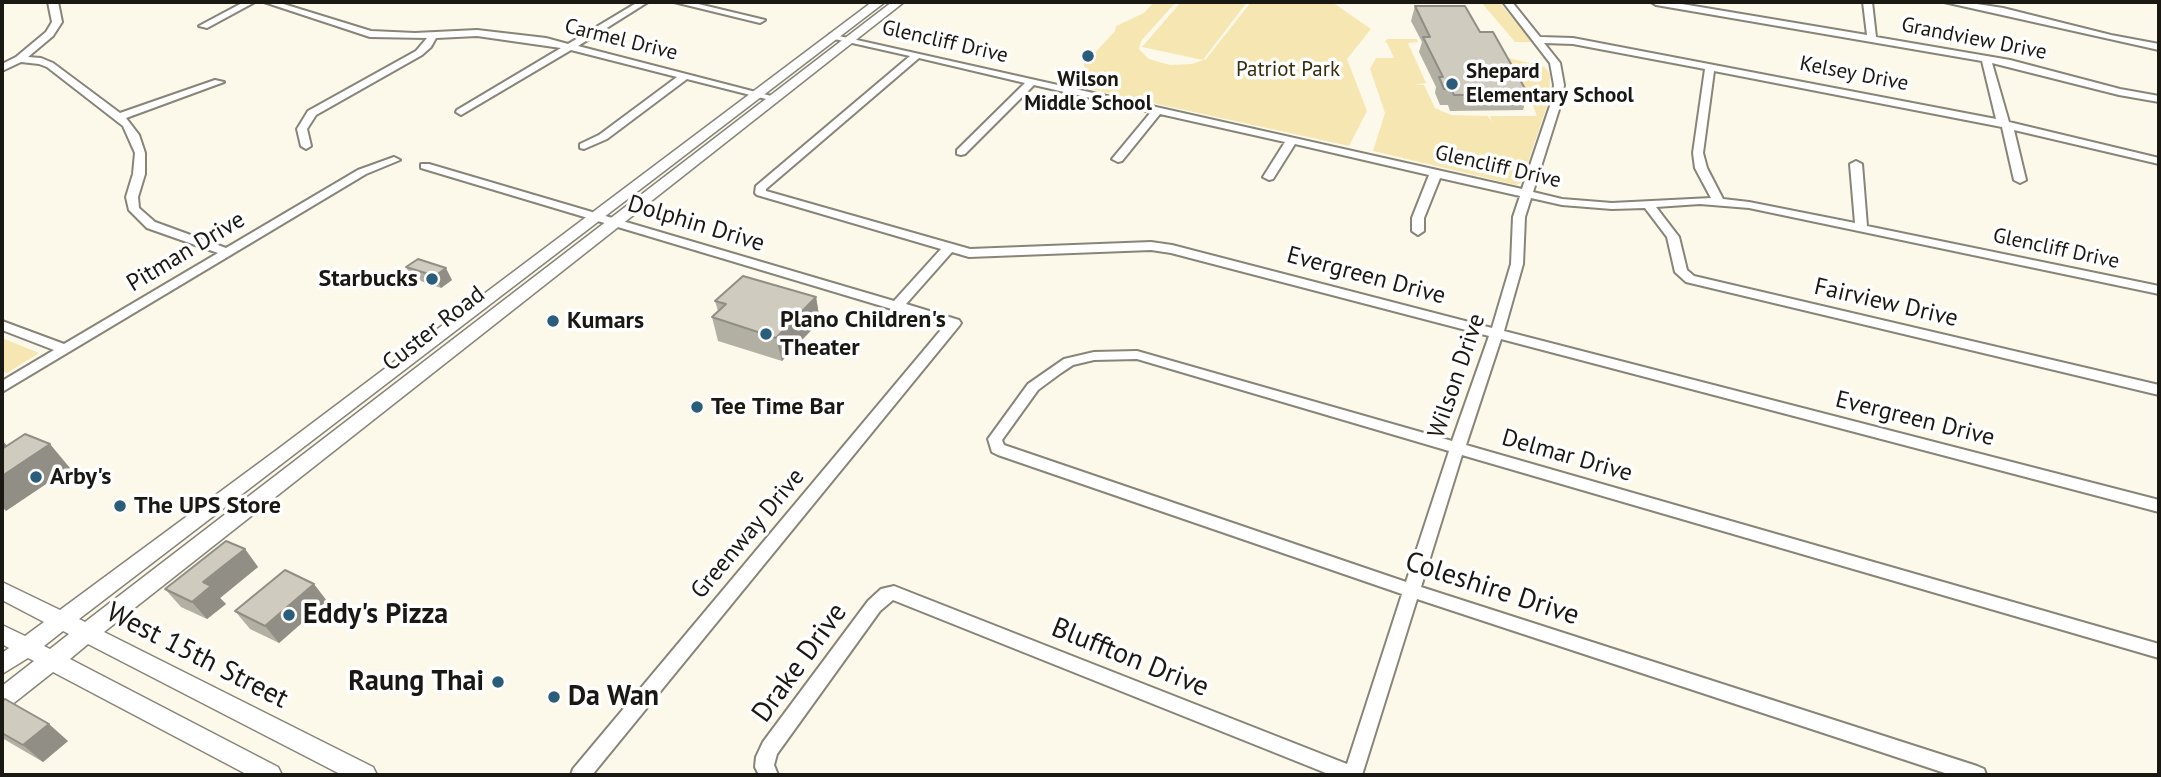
<!DOCTYPE html>
<style>
body{margin:0}
#map{position:relative;width:2161px;height:777px;overflow:hidden;background:#fcf9eb;font-family:"PT Sans",sans-serif}
canvas{display:block}
.frame{position:absolute;inset:0;border:4px solid #191813;pointer-events:none}
</style>
<div id="map">
<canvas width="2161" height="777"></canvas>
<div class="frame"></div>
</div>
<script>
const ctx = document.querySelector('canvas').getContext('2d');
ctx.lineJoin = 'round';
function paint(path, color) {
  ctx.fillStyle = color;
  ctx.fill(path, 'evenodd');
}
function poly(rows) {
  const path = new Path2D();
  for (const r of rows) {
    path.moveTo(r[0], r[1]);
    for (let i = 2; i < r.length; i += 2) path.lineTo(r[i], r[i + 1]);
  }
  return path;
}
function trace(path, color, width, dash) {
  ctx.strokeStyle = color;
  ctx.lineWidth = width;
  ctx.lineCap = dash ? 'butt' : 'round';
  ctx.setLineDash(dash || []);
  ctx.stroke(path);
}
function drawText(font, color, halo, rows, align = 'center') {
  ctx.font = font + ' "PT Sans",sans-serif';
  ctx.lineWidth = 7;
  ctx.setLineDash([]);
  ctx.textBaseline = 'middle';
  ctx.strokeStyle = halo;
  ctx.fillStyle = color;
  for (const [text, x, y, turn = 0] of rows) {
    ctx.save();
    ctx.translate(x, y);
    ctx.rotate((+turn || 0) * Math.PI / 180);
    ctx.textAlign = isNaN(turn) ? turn : align;
    if (halo) ctx.strokeText(text, 0, 0);
    ctx.fillText(text, 0, 0);
    ctx.restore();
  }
}
paint(poly([
 [1154,2,1176,2,1141,41,1139,49,1149,59,1170,65,1192,64,1206,59,1251,2,1332,2,1371,29,1347,59,1367,111,1349,146,1084,88,1084,60,1091,57,1115,31,1116,26,1144,13],
 [1181,2,1247,2,1203,60,1142,47],
 [1481,2,1499,2,1533,42,1515,42],
 [1387,39,1417,39,1418,42,1408,43,1426,83,1415,85,1424,85,1435,108,1451,115,1488,116,1492,122,1490,116,1537,116,1531,101,1549,100,1521,183,1516,185,1373,151,1385,113,1370,69,1376,58,1394,58,1387,43,1385,42],
 [1505,57,1545,67,1550,75,1549,99,1527,96],
 [2,338,39,353,7,373,2,371]
]), '#f6e7b2');
const minor = poly([
 [48,2,58,2,62,22,53,36,28,57,41,58,53,63,120,113,215,80,224,82,126,118,139,135,145,153,145,174,138,197,139,208,155,222,226,248,358,170,394,157,400,160,366,174,2,392,2,381,54,350,2,330,2,321,64,344,218,253,147,228,129,210,126,197,133,174,135,153,123,126,47,67,39,64,21,62,2,71,2,64,16,57,46,32,52,22,48,2],
 [244,2,255,2,207,28,199,26,244,2],
 [264,2,277,2,371,31,415,33,477,30,546,38,568,44,638,2,648,2,578,46,779,98,774,101,687,79,607,139,584,149,580,148,580,144,599,135,677,77,571,50,461,115,456,112,457,110,561,48,477,36,436,38,431,47,422,55,316,115,307,129,311,146,306,149,301,146,297,129,308,111,416,51,427,38,370,37,264,2],
 [674,2,690,2,765,20,760,23,674,2],
 [1503,2,1512,2,1540,37,1573,38,1996,119,1982,61,1656,5,1651,2,1670,2,1867,35,1863,2,1872,2,1876,37,2010,60,2120,89,2159,96,2159,102,2119,95,1992,63,2009,122,2159,158,2159,164,2014,130,2026,180,2020,183,2014,180,2002,127,1714,71,1703,153,1707,168,1723,199,1749,202,1855,223,1850,164,1856,161,1862,164,1867,226,2159,286,2159,294,1749,208,1700,204,1656,207,1679,237,1687,270,1694,276,2159,385,2159,395,1686,282,1675,272,1667,237,1645,208,1612,209,1562,205,1531,198,1525,217,1523,264,1504,331,2159,500,2159,512,1501,339,1466,445,2159,644,2159,658,1462,455,1421,587,1977,766,1984,769,1986,775,1951,775,1417,599,1362,775,1331,775,893,600,880,611,777,754,774,765,778,775,759,775,755,767,756,757,763,742,868,601,881,589,894,586,1347,764,1402,594,998,455,992,452,988,439,1028,384,1064,359,1094,352,1137,351,1452,441,1489,336,1171,253,1151,250,969,257,952,252,906,304,959,320,961,323,959,326,592,775,571,775,573,769,945,325,421,168,421,164,429,164,894,301,941,249,757,195,755,193,756,186,910,56,830,38,830,34,1522,189,1552,100,1554,85,1550,63,1503,2],
 [1544,43,1573,44,1705,69,1693,153,1695,168,1711,198,1612,203,1562,199,1533,192,1562,100,1564,85,1560,63,1544,43],
 [919,58,1025,83,957,150,957,154,961,155,965,154,1034,85,1151,112,1112,159,1118,162,1122,161,1160,114,1285,142,1263,177,1269,180,1273,179,1295,144,1429,175,1412,218,1412,231,1418,235,1424,231,1424,218,1440,178,1520,196,1513,217,1511,264,1492,328,1172,245,1151,242,970,249,766,191,766,189,919,58],
 [1137,359,1449,451,1406,582,1004,445,1002,440,1038,390,1061,373,1073,365,1094,360,1137,359],
 [1944,2,1964,2,2003,8,2111,35,2159,44,2159,50,1944,2]
]);
const major = poly([
 [872,2,885,2,79,619,85,622,892,2,904,2,104,632,373,767,377,775,342,775,88,644,70,659,278,767,282,775,248,775,53,672,10,706,2,709,2,686,34,661,28,658,2,674,2,653,9,648,2,644,2,625,25,636,44,622,2,600,2,582,60,610,278,449,872,2],
 [63,631,69,634,50,649,44,646,63,631]
]);
trace(minor, '#878478', 4);
trace(major, '#878478', 3);
paint(minor, '#fff');
paint(major, '#fff');
paint(poly([
 [1415,6,1480,32,1528,94,1523,110,1450,111,1448,105,1440,105,1435,93,1436,87,1419,52,1422,42,1411,21],
 [406,267,452,280,441,288,412,278],
 [816,297,820,321,782,361,718,341,712,317,718,311,715,301],
 [245,549,258,567,220,598,226,604,207,619,181,607,165,589],
 [327,601,279,643,250,629,235,611],
 [2,701,68,741,43,762,2,738]
]), '#b2afa3');
paint(poly([
 [446,268,452,280,441,288,435,276],
 [816,297,820,321,782,361,776,338],
 [2,440,14,454,2,463],
 [50,444,70,468,6,511,2,507,2,476],
 [245,549,258,567,220,598,226,604,207,619,192,602,203,582],
 [314,584,327,601,279,643,265,626],
 [49,724,68,741,43,762,23,745]
]), '#918e85');
const building = poly([
 [1415,6,1465,6,1480,32,1493,32,1528,94,1454,95,1451,89,1444,89,1439,77,1443,77,1423,37,1430,37,1415,6],
 [418,259,446,268,435,276,406,267,418,259],
 [743,276,816,297,776,338,712,317,726,304,715,301,743,276],
 [25,434,50,444,2,476,2,449,25,434],
 [226,541,245,549,203,582,211,586,192,602,165,589,226,541],
 [285,570,314,584,265,626,235,611,285,570],
 [5,699,49,724,23,745,2,733,2,701,5,699]
]);
paint(building, '#cfcbbe');
trace(building, '#918e85', 2);
for (const [x, y, r, color] of [
 [1088,56,7,"#295d79"],
 [1452,84,7,"#295d79"],
 [432,279,7,"#295d79"],
 [553,321,7,"#295d79"],
 [766,334,7,"#295d79"],
 [697,407,7,"#295d79"],
 [36,477,7,"#295d79"],
 [120,506,7,"#295d79"],
 [289,615,7,"#295d79"],
 [498,682,7,"#295d79"],
 [554,697,7,"#295d79"]
]) {
  const dot = new Path2D();
  dot.arc(x, y, r, 0, 2 * Math.PI);
  ctx.fillStyle = color;
  ctx.fill(dot);
  trace(dot, '#fff', 2.5);
}
drawText('21px', '#191813', '#fff', [
 ["Grandview Drive",1974,39,11],
 ["Carmel Drive",621,40,14],
 ["Glencliff Drive",945,42,13],
 ["Kelsey Drive",1854,74,11],
 ["Glencliff Drive",1498,167,13],
 ["Glencliff Drive",2056,249,12]
]);
drawText('21px', '#362d0c', '#fff', [
 ["Patriot Park",1288,70]
]);
drawText('bold 21px', '#191813', '#fff', [
 ["Shepard",1466,72],
 ["Elementary School",1466,96],
 ["Wilson",1088,80,"center"],
 ["Middle School",1088,104,"center"]
], 'left');
drawText('24px', '#191813', '#fff', [
 ["Dolphin Drive",696,224,17],
 ["Pitman Drive",186,252,-31],
 ["Evergreen Drive",1366,276,15],
 ["Fairview Drive",1886,303,13],
 ["Custer Road",434,329,-38],
 ["Wilson Drive",1457,376,-71],
 ["Evergreen Drive",1915,419,14],
 ["Delmar Drive",1567,456,16],
 ["Greenway Drive",748,534,-50]
]);
drawText('bold 24px', '#191813', '#fff', [
 ["Starbucks",418,279,"right"],
 ["Plano Children's",780,320],
 ["Theater",780,348],
 ["Kumars",567,321],
 ["Tee Time Bar",711,407],
 ["Arby's",50,477],
 ["The UPS Store",134,506]
], 'left');
drawText('28px', '#191813', '#fff', [
 ["Coleshire Drive",1492,589,18],
 ["West 15th Street",197,656,27],
 ["Bluffton Drive",1130,658,22],
 ["Drake Drive",800,663,-54]
]);
drawText('bold 28px', '#191813', '#fff', [
 ["Eddy's Pizza",303,615],
 ["Raung Thai",484,682,"right"],
 ["Da Wan",568,697]
], 'left');
</script>
